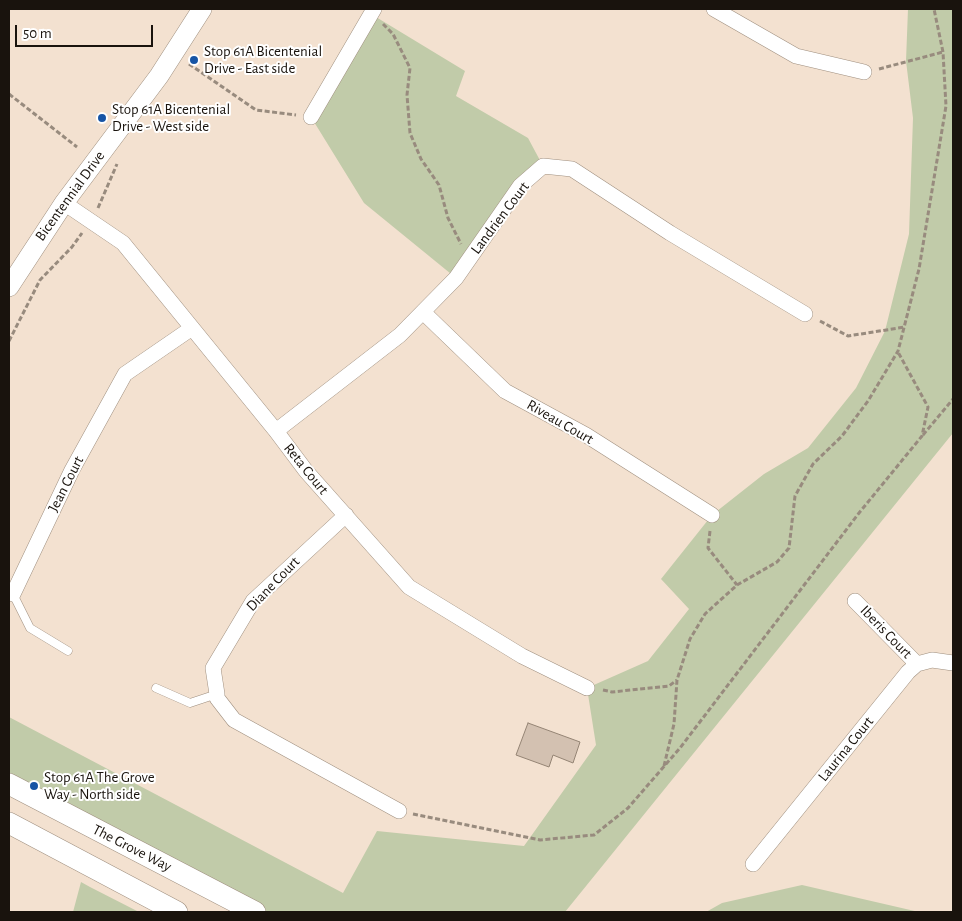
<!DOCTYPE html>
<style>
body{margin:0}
#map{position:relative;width:962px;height:921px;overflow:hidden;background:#f3e1d0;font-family:"Alegreya Sans",sans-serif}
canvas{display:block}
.frame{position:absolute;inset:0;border:10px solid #19130d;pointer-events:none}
.scale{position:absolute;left:15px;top:25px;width:138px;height:22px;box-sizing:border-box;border:2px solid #19130d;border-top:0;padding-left:6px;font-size:15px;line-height:18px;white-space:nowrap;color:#19130d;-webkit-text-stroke:4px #fff;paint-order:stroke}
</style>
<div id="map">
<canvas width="962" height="921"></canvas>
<div class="frame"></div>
<div class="scale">50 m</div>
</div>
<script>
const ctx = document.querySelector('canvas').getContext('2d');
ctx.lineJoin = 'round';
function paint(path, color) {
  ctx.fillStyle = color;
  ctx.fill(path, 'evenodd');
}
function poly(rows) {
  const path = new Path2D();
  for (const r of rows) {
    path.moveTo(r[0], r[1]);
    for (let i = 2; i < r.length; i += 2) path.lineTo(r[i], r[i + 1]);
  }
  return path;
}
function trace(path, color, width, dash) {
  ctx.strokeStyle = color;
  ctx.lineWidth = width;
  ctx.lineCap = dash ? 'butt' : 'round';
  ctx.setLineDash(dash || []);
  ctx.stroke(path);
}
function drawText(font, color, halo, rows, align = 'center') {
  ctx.font = font + ' "Alegreya Sans",sans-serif';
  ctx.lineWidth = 4;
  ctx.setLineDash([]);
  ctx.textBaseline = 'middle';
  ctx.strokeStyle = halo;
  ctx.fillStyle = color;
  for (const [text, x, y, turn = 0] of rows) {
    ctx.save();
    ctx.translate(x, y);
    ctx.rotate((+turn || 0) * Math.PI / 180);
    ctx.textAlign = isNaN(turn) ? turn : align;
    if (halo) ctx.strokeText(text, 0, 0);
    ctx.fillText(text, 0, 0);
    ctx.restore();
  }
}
paint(poly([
 [908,9,953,9,953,433,565,912,253,912,9,784,9,717,343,893,377,831,524,846,596,745,587,688,648,661,689,609,661,579,712,515,764,474,808,448,856,388,885,331,909,234,913,118,906,61],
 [371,14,465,71,456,96,528,138,543,166,456,278,364,203,311,117],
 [81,882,90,887,139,912,73,912],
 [802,885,919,912,706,912,722,903]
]), '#c1cba9');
const building = poly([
 [528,723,580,742,573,763,553,755,549,767,516,755,528,723]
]);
paint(building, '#d3c1b1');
trace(building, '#948474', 1);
const service = poly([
 [13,594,30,628,68,651],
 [156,688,190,703,217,694]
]);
const minor = poly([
 [714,9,796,56,864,72],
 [311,117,374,9],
 [64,203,123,243,276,431,306,471,409,587,522,656,587,688],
 [423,312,505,391,586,435,712,515],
 [276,431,400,335,456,278,520,186,543,166,572,169,670,233,805,314],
 [346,515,253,601,213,668,217,694,217,698,234,720,399,811],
 [13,594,72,470,125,374,192,328],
 [855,601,917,664],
 [753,864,908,672,917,664,932,660,953,663]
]);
const tertiary = poly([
 [9,287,64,203,159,76,202,9]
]);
const secondary = poly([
 [9,784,255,912],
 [9,823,177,912]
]);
trace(service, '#9f8f7f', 9);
trace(minor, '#9f8f7f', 16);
trace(tertiary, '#9f8f7f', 20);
trace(secondary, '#9f8f7f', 22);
trace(poly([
 [383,24,393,34,410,68,407,95,410,133,421,159,439,185,448,218,461,244],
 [189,64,256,110,296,115],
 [879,69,943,52],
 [9,94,77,147],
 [98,208,117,164],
 [820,321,848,336,905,327],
 [9,341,40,280,72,247,82,233],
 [923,435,953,399],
 [710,531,708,548,737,585],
 [603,690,612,692,669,686,677,680],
 [664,766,674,724,677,680,690,639,705,614,737,585,777,562,789,548,795,496,813,464,842,436,868,401,898,351,919,269,946,106,943,52,934,9],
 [413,814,540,840,594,835,628,808,680,748,859,513,922,436,928,407,898,352]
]), '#988b7e', 3, [5, 2.5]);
trace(service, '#fff', 8);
trace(minor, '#fff', 15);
trace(tertiary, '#fff', 19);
trace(secondary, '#fff', 21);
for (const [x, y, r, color] of [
 [194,60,5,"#1654a5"],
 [102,118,5,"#1654a5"],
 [34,786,5,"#1654a5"]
]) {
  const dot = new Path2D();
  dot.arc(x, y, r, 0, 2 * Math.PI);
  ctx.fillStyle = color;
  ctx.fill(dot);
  trace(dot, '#fff', 2);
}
drawText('15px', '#19130d', '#fff', [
 ["Stop 61A Bicentenial",204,51],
 ["Drive - East side",204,68],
 ["Stop 61A Bicentenial",112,109],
 ["Drive - West side",112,126],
 ["Stop 61A The Grove",44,777],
 ["Way - North side",44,794]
], 'left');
drawText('15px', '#19130d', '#fff', [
 ["Bicentennial Drive",70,196,-54],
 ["Landrien Court",500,218,-53],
 ["Riveau Court",560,422,30],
 ["Reta Court",306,469,51],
 ["Jean Court",66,484,-63],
 ["Diane Court",273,584,-46],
 ["Iberis Court",886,632,46],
 ["Laurina Court",846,749,-51],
 ["The Grove Way",132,848,27]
]);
</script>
